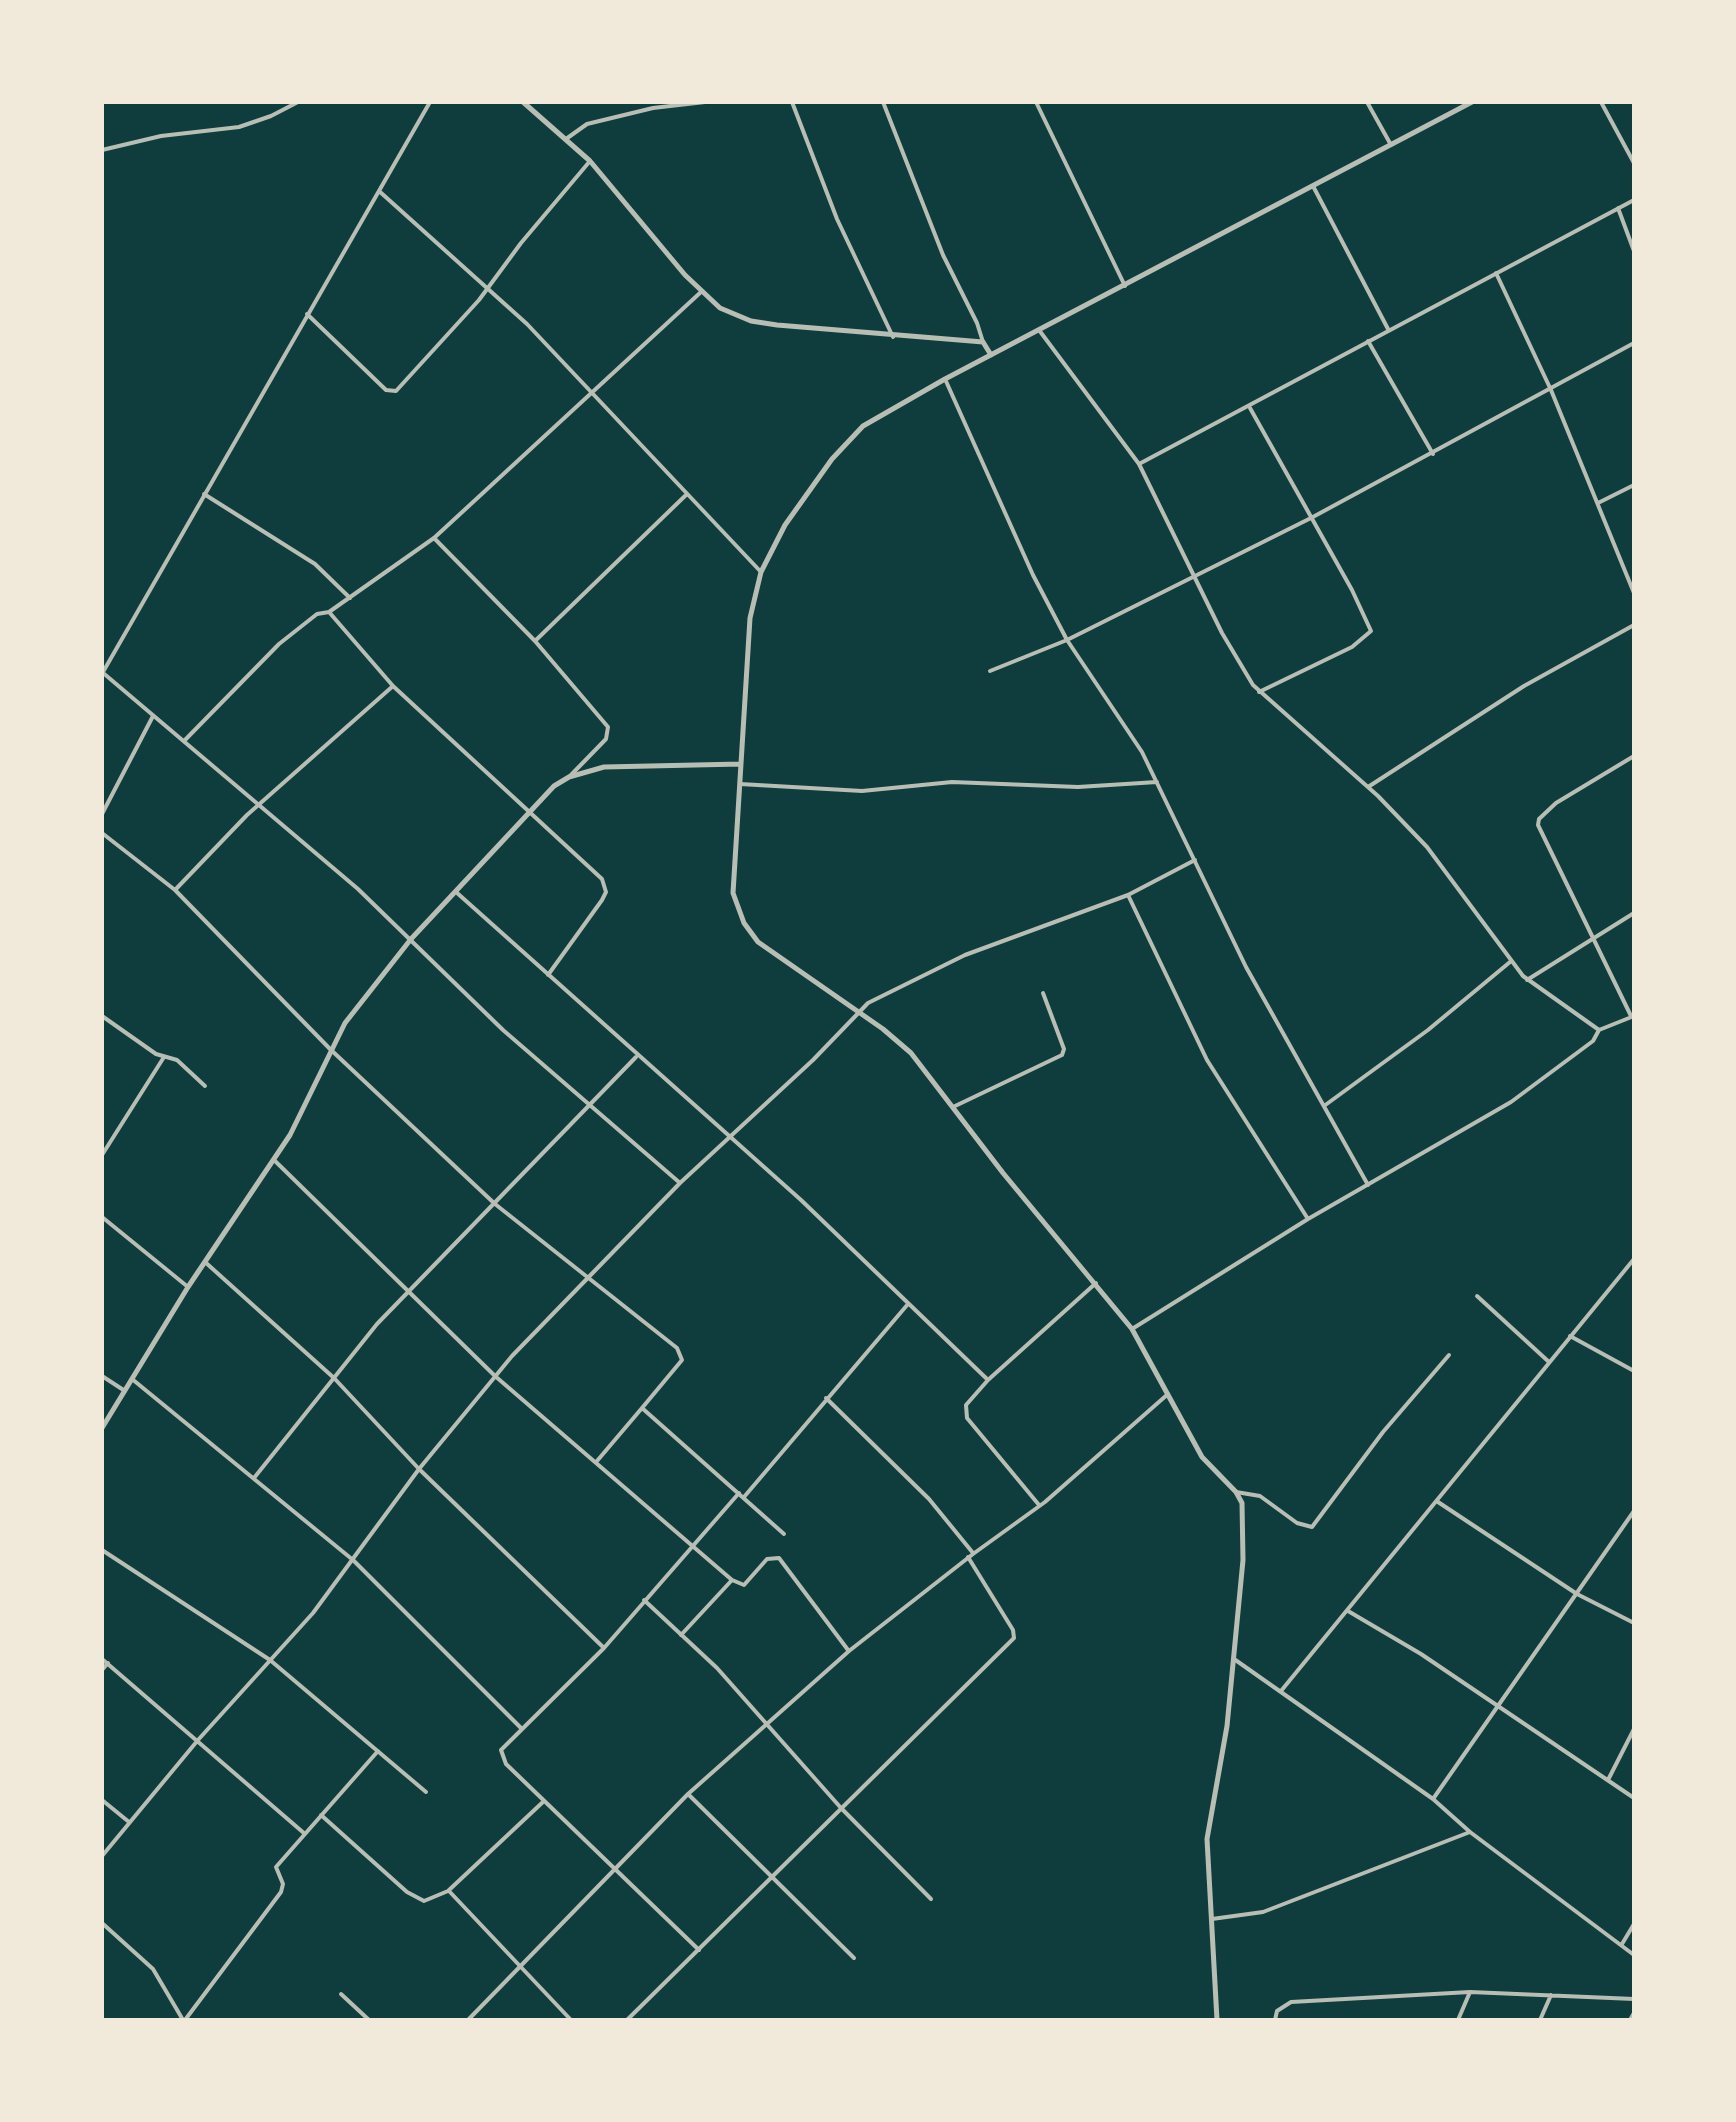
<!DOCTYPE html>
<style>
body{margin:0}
#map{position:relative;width:1736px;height:2122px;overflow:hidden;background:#0f3d3e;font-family:"DM Sans",sans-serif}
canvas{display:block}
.frame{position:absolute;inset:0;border:104px solid #f1e9da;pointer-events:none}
</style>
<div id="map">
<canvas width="1736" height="2122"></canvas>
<div class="frame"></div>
</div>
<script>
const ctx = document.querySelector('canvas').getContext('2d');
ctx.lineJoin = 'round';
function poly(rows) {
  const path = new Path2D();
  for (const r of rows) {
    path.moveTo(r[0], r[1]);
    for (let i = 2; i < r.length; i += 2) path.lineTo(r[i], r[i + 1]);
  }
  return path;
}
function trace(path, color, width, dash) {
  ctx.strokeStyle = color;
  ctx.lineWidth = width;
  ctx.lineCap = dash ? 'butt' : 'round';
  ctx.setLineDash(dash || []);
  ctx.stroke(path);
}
trace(poly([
 [792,102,837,219,893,337],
 [883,102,943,255,977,323,983,342],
 [1036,102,1125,286],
 [1367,102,1391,145],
 [1601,102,1634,163],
 [566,139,587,124,653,108,705,102],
 [102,150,161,136,239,127,271,116,298,102],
 [1313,186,1388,329],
 [379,191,527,324,761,572],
 [1618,208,1634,251],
 [1496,273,1551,390,1634,593],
 [307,314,386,390,396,391,479,300,521,243,590,161],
 [1039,330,1139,464,1222,633,1253,685,1378,796,1427,847,1523,976,1599,1030],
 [1368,341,1433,454],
 [945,379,1033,575,1067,640,1142,752,1246,967,1368,1185],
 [1250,408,1352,590,1371,631,1352,647,1259,692],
 [1139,464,1634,200],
 [204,494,315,564,350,598],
 [1598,503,1634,485],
 [434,538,535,641,608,727,606,739,570,776],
 [329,612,393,686,602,879,606,892,602,900,548,975],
 [535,641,687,494],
 [990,671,1067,640,1311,518,1634,343],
 [102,672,358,889,503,1030,680,1183],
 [103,672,430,102],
 [184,741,279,644,317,614,329,612,434,538,701,292],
 [740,784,862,791,952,782,1078,787,1157,782],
 [1368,787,1524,686,1634,625],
 [102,814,153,716],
 [102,833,175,890,330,1049,495,1204,677,1348,682,1360,642,1408,784,1534],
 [175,890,247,815,393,686],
 [456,892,801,1200,988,1380,1096,1283],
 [1128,895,1207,1060,1308,1219],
 [1527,980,1634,913],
 [102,1016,156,1054,177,1060,205,1086],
 [1631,1016,1538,825,1539,819,1556,803,1634,756],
 [1324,1106,1428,1030,1510,962],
 [953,1107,1062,1055,1064,1049,1043,993],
 [102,1155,164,1057],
 [274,1160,495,1376,732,1580,744,1585,767,1559,779,1558,848,1650],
 [102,1217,188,1287],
 [205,1262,334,1378,419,1469,604,1648],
 [1477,1296,1549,1362],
 [1132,1329,1308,1219,1511,1102,1593,1041,1599,1030,1634,1016],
 [1570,1336,1634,1371],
 [102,1376,125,1391],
 [132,1379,353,1560,522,1729],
 [988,1380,966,1405,967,1418,1039,1505],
 [826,1398,929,1499,973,1553],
 [597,1461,642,1408],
 [254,1478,377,1324,636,1057],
 [1236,1492,1260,1496,1297,1523,1312,1527,1383,1432,1449,1355],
 [744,1497,908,1304],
 [1438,1502,1577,1594,1634,1623],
 [102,1550,270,1660,426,1792],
 [644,1600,717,1668,841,1808,931,1899],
 [1348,1611,1421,1654,1634,1798],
 [681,1635,732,1580],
 [102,1659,305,1834,378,1751],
 [1234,1659,1433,1799,1470,1832],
 [102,1670,108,1663],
 [1281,1691,1634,1259],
 [1608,1780,1634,1729],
 [688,1794,854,1958],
 [1433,1799,1634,1511],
 [102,1800,129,1822],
 [321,1815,407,1892,424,1901,448,1891,544,1801],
 [102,1856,198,1740,313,1613,419,1469,512,1356,680,1183,813,1060,868,1003,965,955,1128,895,1195,860],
 [449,1891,571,2020],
 [1212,1919,1263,1912,1470,1832,1634,1955],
 [102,1923,153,1969,183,2020],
 [1622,1944,1634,1924],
 [699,1950,506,1764,501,1750,604,1648,739,1493],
 [341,1994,369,2020],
 [185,2020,281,1892,283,1884,276,1867,305,1834],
 [468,2020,688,1794,849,1651,973,1554,1045,1502,1168,1394],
 [627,2020,1014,1638,1013,1630,968,1557],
 [1275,2020,1277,2011,1291,2002,1470,1992,1634,1999],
 [1458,2020,1470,1992],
 [1540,2020,1551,1995],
 [1630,2020,1634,2013]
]), '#b8beb3', 4);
trace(poly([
 [523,102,590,161,685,275,720,308,751,321,777,325,983,342,991,355],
 [102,1428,188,1287,290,1135,345,1023,411,939,554,786,569,777,604,767,741,764],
 [1217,2020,1207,1839,1227,1726,1243,1560,1242,1503,1236,1492,1202,1457,1132,1329,1003,1173,911,1053,883,1029,758,942,744,923,733,893,750,618,761,572,785,525,832,459,863,426,945,379,1472,102]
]), '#b8beb3', 5);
</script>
